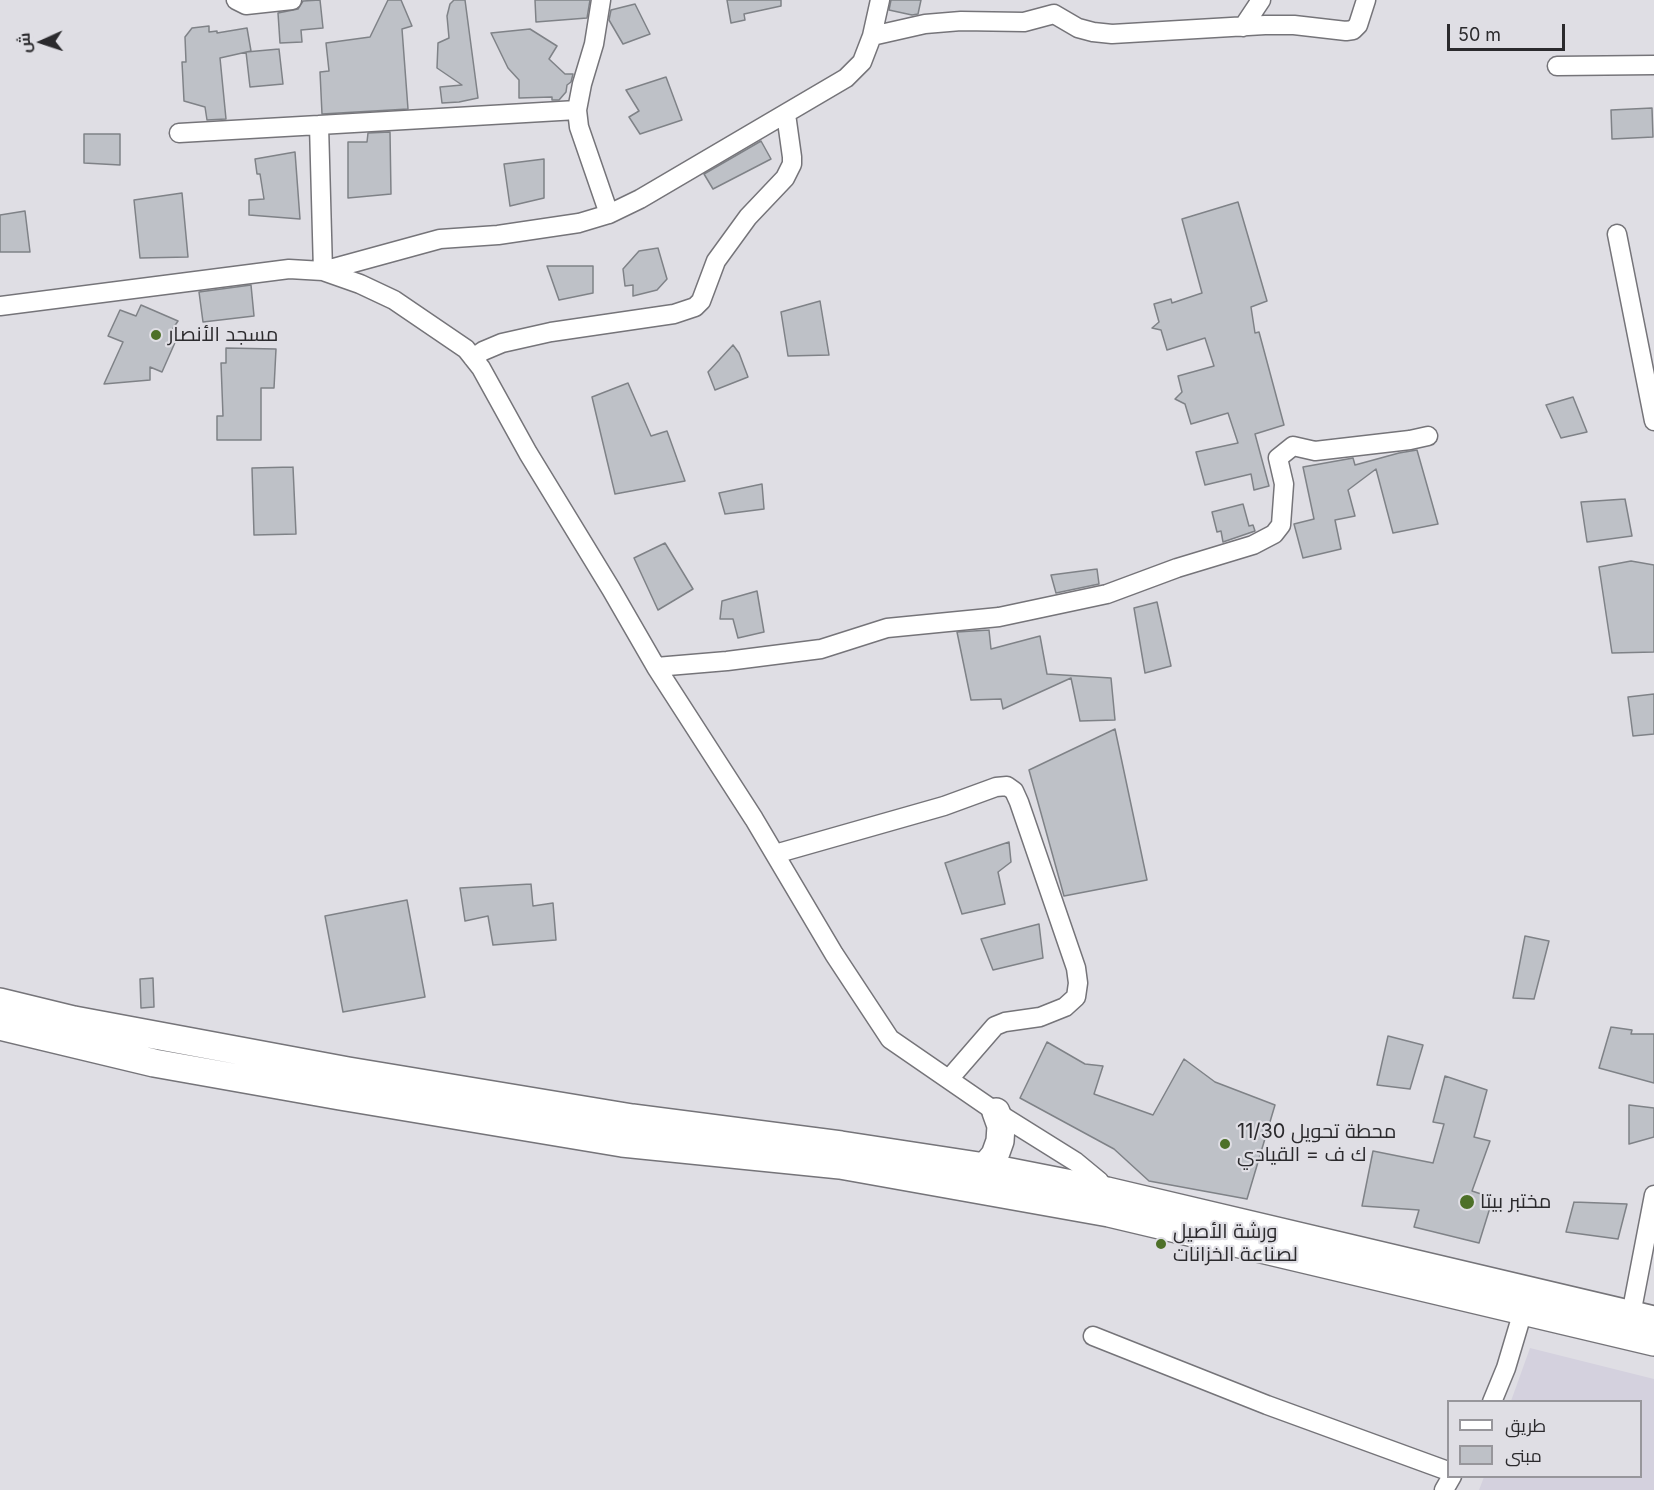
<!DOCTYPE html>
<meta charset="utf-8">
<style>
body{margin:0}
#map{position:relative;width:1654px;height:1490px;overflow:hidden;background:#dfdee4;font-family:Inter,Cairo,sans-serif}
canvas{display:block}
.legend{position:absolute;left:1447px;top:1400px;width:195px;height:78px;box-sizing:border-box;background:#dfdee4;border:2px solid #97969b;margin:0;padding:8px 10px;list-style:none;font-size:18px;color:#2b2a2d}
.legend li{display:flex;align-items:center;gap:12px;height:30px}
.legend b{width:30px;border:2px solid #97969b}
.north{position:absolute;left:12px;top:12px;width:60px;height:60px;-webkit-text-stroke:4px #dfdee4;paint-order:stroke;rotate:267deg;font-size:16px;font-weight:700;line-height:24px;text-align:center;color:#2b2a2d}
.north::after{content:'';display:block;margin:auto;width:21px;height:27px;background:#2b2a2d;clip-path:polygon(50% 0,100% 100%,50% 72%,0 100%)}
.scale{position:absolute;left:1447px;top:24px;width:118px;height:27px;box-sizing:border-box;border:3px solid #2b2a2d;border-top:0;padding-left:8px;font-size:18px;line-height:21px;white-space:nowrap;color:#2b2a2d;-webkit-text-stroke:4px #dfdee4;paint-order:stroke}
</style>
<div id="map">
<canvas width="1654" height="1490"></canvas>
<ul class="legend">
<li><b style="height:8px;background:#fff"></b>طريق</li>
<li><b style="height:16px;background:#bec1c7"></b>مبنى</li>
</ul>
<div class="north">ش</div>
<div class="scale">50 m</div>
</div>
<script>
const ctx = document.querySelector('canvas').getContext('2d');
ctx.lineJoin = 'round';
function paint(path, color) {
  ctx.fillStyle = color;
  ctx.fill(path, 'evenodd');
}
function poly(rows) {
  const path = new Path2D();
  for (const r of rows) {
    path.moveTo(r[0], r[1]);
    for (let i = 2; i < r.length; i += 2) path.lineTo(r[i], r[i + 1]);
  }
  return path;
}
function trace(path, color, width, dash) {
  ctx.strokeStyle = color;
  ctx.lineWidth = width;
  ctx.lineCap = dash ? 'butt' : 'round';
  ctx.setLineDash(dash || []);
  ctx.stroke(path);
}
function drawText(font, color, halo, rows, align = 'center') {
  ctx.font = font + ' Inter,Cairo,sans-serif';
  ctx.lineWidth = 4.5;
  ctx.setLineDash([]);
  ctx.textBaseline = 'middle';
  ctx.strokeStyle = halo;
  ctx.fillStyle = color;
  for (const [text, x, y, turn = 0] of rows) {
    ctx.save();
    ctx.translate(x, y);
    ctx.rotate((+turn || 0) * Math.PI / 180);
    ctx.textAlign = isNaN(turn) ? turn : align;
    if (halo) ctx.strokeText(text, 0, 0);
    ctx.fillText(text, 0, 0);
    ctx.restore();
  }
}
paint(poly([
 [1530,1348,1654,1379,1654,1490,1479,1490,1484,1477,1640,1476,1640,1402,1511,1401]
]), '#d4d1de');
const building = poly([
 [320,0,323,28,301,30,302,42,280,43,278,13,298,9,303,1,320,0],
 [388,0,401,0,412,26,402,29,408,109,322,114,320,72,329,71,326,43,370,37,388,0],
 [454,0,465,0,478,98,459,102,442,103,440,87,462,85,437,68,438,43,449,38,447,16,450,4,454,0],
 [535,0,590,0,587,18,536,22,535,0],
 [727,0,781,0,781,6,744,14,745,20,731,23,727,0],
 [891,0,921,0,918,14,912,15,889,10,891,0],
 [635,4,650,34,623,44,609,20,611,10,635,4],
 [209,26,209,32,217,31,217,33,247,28,251,51,220,58,226,119,207,120,205,107,184,101,182,62,186,62,185,37,192,28,209,26],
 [530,29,557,46,549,59,565,74,573,74,571,82,567,85,566,92,559,100,552,100,552,97,519,98,519,80,508,68,491,33,530,29],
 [279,49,283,84,250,87,246,52,279,49],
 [666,77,682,120,640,134,629,117,639,111,626,90,666,77],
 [1652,108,1653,137,1612,139,1611,110,1652,108],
 [390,132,391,194,348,198,348,142,367,142,368,133,390,132],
 [84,134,120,134,120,165,84,163,84,134],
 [761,141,771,159,713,189,704,174,761,141],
 [295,152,300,219,249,215,249,200,264,199,260,174,257,174,255,159,295,152],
 [544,159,544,198,510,206,504,164,544,159],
 [182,193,188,257,140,258,134,200,182,193],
 [1238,202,1267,301,1251,307,1255,333,1259,332,1284,425,1255,434,1269,486,1254,490,1251,474,1205,485,1196,452,1238,443,1228,413,1191,424,1185,404,1175,399,1182,392,1178,376,1214,366,1205,338,1167,350,1161,330,1152,328,1159,322,1154,304,1171,299,1172,303,1202,293,1182,219,1238,202],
 [25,211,30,252,0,252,0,215,25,211],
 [658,248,667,279,657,290,633,296,633,285,625,286,623,269,639,251,658,248],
 [547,266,593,266,593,293,559,300,547,266],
 [251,285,254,316,203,322,199,292,251,285],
 [820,301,829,355,788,356,781,312,820,301],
 [141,305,178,321,170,333,177,338,162,372,150,367,150,380,104,384,123,342,108,336,120,310,136,316,141,305],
 [733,345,739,353,748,377,715,390,708,372,733,345],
 [226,348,276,349,274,388,261,388,261,440,217,440,217,416,223,416,221,363,226,363,226,348],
 [628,383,651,436,667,431,685,481,615,494,592,397,628,383],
 [1573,397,1587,432,1561,438,1546,405,1573,397],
 [1417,450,1438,524,1393,533,1376,469,1348,490,1355,516,1335,520,1341,549,1303,558,1294,524,1314,519,1303,467,1353,458,1355,465,1399,453,1417,450],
 [293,467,296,534,254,535,252,468,293,467],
 [762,484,764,509,725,514,719,493,762,484],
 [1625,499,1632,536,1587,542,1581,502,1625,499],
 [1243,504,1249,526,1253,525,1255,531,1223,542,1221,531,1217,532,1212,512,1243,504],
 [665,543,693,589,658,610,634,558,665,543],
 [1631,561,1654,565,1654,652,1612,653,1599,567,1631,561],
 [1097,569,1099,584,1056,593,1051,575,1097,569],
 [757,591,764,632,738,638,733,619,720,619,722,601,757,591],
 [1157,602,1171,666,1145,673,1134,608,1157,602],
 [989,630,991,649,1040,636,1047,674,1111,678,1115,720,1080,721,1071,678,1003,709,1001,699,971,700,957,632,989,630],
 [1654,694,1654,734,1633,736,1628,697,1654,694],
 [1115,729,1147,880,1064,896,1029,770,1115,729],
 [1009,842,1011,862,998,872,1005,904,962,914,945,863,1009,842],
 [531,884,533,906,553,903,556,940,493,945,488,916,465,921,460,888,531,884],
 [407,900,425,997,343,1012,325,916,407,900],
 [1039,924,1043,958,993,970,981,939,1039,924],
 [1525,936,1549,941,1534,999,1513,998,1525,936],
 [153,978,154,1007,141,1008,140,979,153,978],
 [1611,1027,1632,1030,1631,1034,1654,1034,1654,1083,1599,1068,1611,1027],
 [1388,1036,1423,1045,1410,1089,1377,1085,1388,1036],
 [1047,1042,1085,1064,1103,1066,1094,1094,1153,1115,1184,1059,1215,1082,1275,1105,1247,1199,1149,1181,1114,1149,1020,1098,1047,1042],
 [1445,1076,1487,1090,1474,1137,1490,1141,1472,1191,1493,1198,1479,1243,1414,1227,1419,1210,1362,1206,1373,1151,1433,1163,1444,1124,1433,1122,1445,1076],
 [1629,1105,1654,1108,1654,1137,1629,1144,1629,1105],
 [1574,1202,1627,1204,1618,1239,1566,1232,1574,1202]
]);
paint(building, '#bec1c7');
trace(building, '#7f8287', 1.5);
const minor = poly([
 [236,0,246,5,292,0],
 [601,0,594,44,582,84,577,110,579,127,609,214],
 [1243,27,1261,0],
 [872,36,925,24,961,21,1024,22,1054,14,1078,28,1093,32,1112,34,1265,25,1294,25,1346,31,1353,30,1358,25,1366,0],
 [1557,66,1654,65],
 [319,125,577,110],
 [179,133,319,125,323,271,440,239,498,235,579,223,609,214,640,199,846,78,862,62,872,36,880,0],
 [1617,234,1654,421],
 [0,306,289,269,323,271,360,284,394,300,466,349,481,368,528,453,611,589,656,667,754,819,834,954,890,1039,996,1112,1076,1162,1099,1181,1106,1191],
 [473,358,483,351,502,343,551,332,674,314,695,307,701,301,716,261,748,217,785,178,792,164,792,157,786,114],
 [656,667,727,661,821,649,887,628,999,617,1107,594,1177,568,1253,545,1274,534,1281,525,1284,484,1278,458,1293,446,1315,451,1410,440,1428,436],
 [775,854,944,806,996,787,1007,786,1014,791,1019,802,1076,968,1078,983,1076,997,1065,1007,1040,1017,1005,1022,995,1026,949,1079],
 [1629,1325,1654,1195],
 [1093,1336,1267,1405,1448,1471],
 [1492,1402,1506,1368,1523,1311],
 [1444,1490,1452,1476]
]);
const highway = poly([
 [0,1002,74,1020,348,1071,632,1118,841,1145,985,1167,1107,1191,1654,1320],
 [0,1026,154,1063,340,1096,622,1143,840,1165,1109,1213,1654,1342],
 [985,1167,995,1155,1000,1141,1001,1126,996,1112]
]);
trace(minor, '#757479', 21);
trace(highway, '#757479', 30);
trace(minor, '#fff', 18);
trace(highway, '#fff', 27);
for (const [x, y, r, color] of [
 [156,335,6,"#4d7028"],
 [1225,1144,6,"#4d7028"],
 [1467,1202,8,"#4d7028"],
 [1161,1244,6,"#4d7028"]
]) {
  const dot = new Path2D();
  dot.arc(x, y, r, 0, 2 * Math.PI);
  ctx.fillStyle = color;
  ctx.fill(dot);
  trace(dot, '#dfdee4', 2);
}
drawText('20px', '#2b2a2d', '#dfdee4', [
 ["مسجد الأنصار",168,335],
 ["محطة تحويل 11/30",1237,1132],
 ["ك ف = القيادي",1237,1155],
 ["مختبر بيتا",1480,1202],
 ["ورشة الأصيل",1173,1232],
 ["لصناعة الخزانات",1173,1255]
], 'left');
</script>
